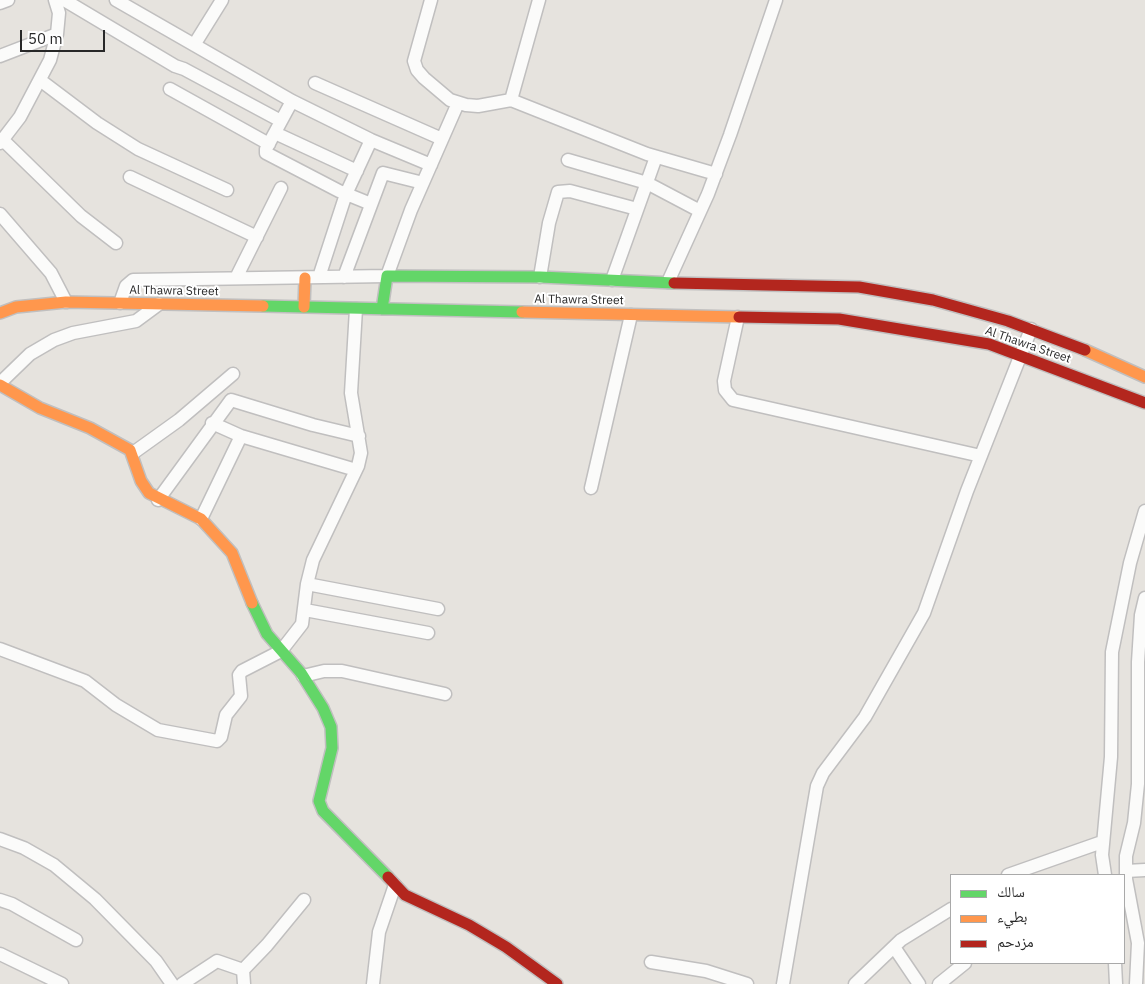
<!DOCTYPE html>
<meta charset="utf-8">
<style>
body{margin:0}
#map{position:relative;width:1145px;height:984px;overflow:hidden;background:#e6e3de;font-family:"IBM Plex Sans","Noto Naskh Arabic",sans-serif}
canvas{display:block}
.legend{position:absolute;left:950px;top:874px;width:175px;height:90px;box-sizing:border-box;background:#fff;border:1px solid #a9a9a9;margin:0;padding:6px 9px;list-style:none;font-size:15px;color:#282828}
.legend li{display:flex;align-items:center;gap:10px;height:25px}
.legend b{width:25px;border:1px solid #a9a9a9}
.scale{position:absolute;left:20px;top:30px;width:85px;height:22px;box-sizing:border-box;border:2px solid #282828;border-top:0;padding-left:6px;font-size:15px;line-height:18px;white-space:nowrap;color:#282828;-webkit-text-stroke:4px #fff;paint-order:stroke}
</style>
<div id="map">
<canvas width="1145" height="984"></canvas>
<ul class="legend">
<li><b style="height:6px;background:#63d668"></b>سالك</li>
<li><b style="height:6px;background:#ff974d"></b>بطيء</li>
<li><b style="height:6px;background:#b3261e"></b>مزدحم</li>
</ul>
<div class="scale">50 m</div>
</div>
<script>
const ctx = document.querySelector('canvas').getContext('2d');
ctx.lineJoin = 'round';
function poly(rows) {
  const path = new Path2D();
  for (const r of rows) {
    path.moveTo(r[0], r[1]);
    for (let i = 2; i < r.length; i += 2) path.lineTo(r[i], r[i + 1]);
  }
  return path;
}
function trace(path, color, width, dash) {
  ctx.strokeStyle = color;
  ctx.lineWidth = width;
  ctx.lineCap = dash ? 'butt' : 'round';
  ctx.setLineDash(dash || []);
  ctx.stroke(path);
}
function drawText(font, color, halo, rows, align = 'center') {
  ctx.font = font + ' "IBM Plex Sans",sans-serif';
  ctx.lineWidth = 4;
  ctx.setLineDash([]);
  ctx.textBaseline = 'middle';
  ctx.strokeStyle = halo;
  ctx.fillStyle = color;
  for (const [text, x, y, turn = 0] of rows) {
    ctx.save();
    ctx.translate(x, y);
    ctx.rotate((+turn || 0) * Math.PI / 180);
    ctx.textAlign = isNaN(turn) ? turn : align;
    if (halo) ctx.strokeText(text, 0, 0);
    ctx.fillText(text, 0, 0);
    ctx.restore();
  }
}
const street = poly([
 [116,0,292,101,371,140,431,165],
 [431,0,414,61,417,70,424,78,450,100,466,105,478,106,511,100,647,154,716,174],
 [66,1,175,66,184,69,281,121],
 [0,3,8,0],
 [194,45,222,0],
 [0,56,57,34],
 [40,80,97,123,138,149,227,190],
 [315,83,442,139],
 [170,89,269,144],
 [511,100,539,0],
 [292,101,266,149,266,153,339,191,371,204],
 [275,133,357,171],
 [3,140,81,216,116,243],
 [0,143,20,117,50,60,57,34,59,13,55,0],
 [568,160,647,183,700,211],
 [130,177,257,237],
 [0,214,51,273,66,302],
 [319,277,346,194,371,140],
 [344,277,383,173,423,183],
 [540,277,549,223,558,192,570,191,637,209],
 [236,278,281,188],
 [612,280,656,157],
 [668,282,708,194,730,135,776,0],
 [120,303,126,286,133,280,387,276,411,210,458,103],
 [738,317,724,381,725,390,733,400,981,456],
 [0,383,30,354,54,340,73,333,136,321,159,304],
 [212,423,241,436,356,470],
 [133,453,179,420,233,374],
 [591,488,631,315],
 [158,500,231,400,313,425,359,436],
 [201,519,241,436],
 [307,584,438,609],
 [305,610,428,633],
 [0,649,85,681,116,705,158,730,217,741,221,737,226,715,241,696,239,675,242,671,281,651,302,624,307,584,313,560,358,466,361,453,351,393,356,309],
 [303,676,324,671,342,671,445,694],
 [0,839,24,848,54,865,95,899,156,961,172,984],
 [1126,871,1145,870],
 [1008,875,1102,842],
 [1105,875,1102,855,1111,757,1112,652,1130,563,1145,511],
 [0,900,12,904,76,940],
 [894,947,919,984],
 [0,954,62,984],
 [651,962,706,971,747,984],
 [1115,963,1116,984],
 [182,984,217,961,243,970],
 [244,984,243,970,267,945,304,900],
 [373,984,379,932,395,885],
 [783,984,817,786,823,773,865,717,924,613,967,491,1031,329],
 [855,984,901,940,951,909],
 [939,984,965,963],
 [1136,984,1138,943,1126,879,1126,856,1134,823,1138,784,1138,662,1141,615,1145,598]
]);
const fast = poly([
 [263,306,522,312],
 [382,309,387,276,540,277,674,283],
 [252,603,267,634,301,673,323,708,331,727,332,748,319,801,323,811,388,877]
]);
const slow = poly([
 [304,307,305,278],
 [522,312,739,317],
 [0,313,16,307,66,302,263,306],
 [1085,350,1145,377],
 [0,385,40,408,90,428,130,450,141,481,149,493,201,519,232,553,252,603]
]);
const jam = poly([
 [674,283,859,287,933,300,1008,321,1085,350],
 [739,317,839,319,989,344,1145,403],
 [388,877,405,895,469,925,506,947,557,984]
]);
trace(street, '#c0bfbf', 15);
trace(fast, '#c0bfbf', 14);
trace(slow, '#c0bfbf', 14);
trace(jam, '#c0bfbf', 14);
trace(street, '#fbfbfa', 12);
trace(fast, '#63d668', 11);
trace(slow, '#ff974d', 11);
trace(jam, '#b3261e', 11);
drawText('12px', '#282828', '#fff', [
 ["Al Thawra Street",174,291,1],
 ["Al Thawra Street",579,300,1],
 ["Al Thawra Street",1028,345,19]
]);
</script>
